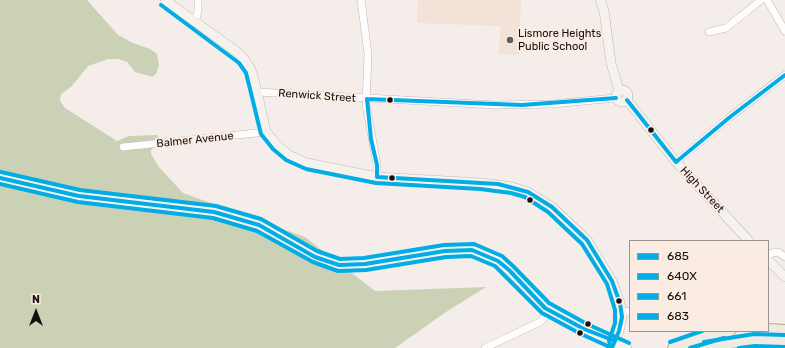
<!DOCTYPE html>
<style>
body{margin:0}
#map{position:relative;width:785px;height:348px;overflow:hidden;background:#f5ede9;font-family:Rubik,sans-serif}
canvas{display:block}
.legend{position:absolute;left:629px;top:240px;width:140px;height:92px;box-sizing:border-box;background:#fbece3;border:1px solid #9f948d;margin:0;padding:5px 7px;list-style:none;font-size:12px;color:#15100d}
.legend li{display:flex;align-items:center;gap:8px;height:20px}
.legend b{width:20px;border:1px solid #9f948d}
.north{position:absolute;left:16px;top:292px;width:40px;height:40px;-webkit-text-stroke:3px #fbece3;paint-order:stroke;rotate:0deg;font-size:11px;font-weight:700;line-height:16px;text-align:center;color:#15100d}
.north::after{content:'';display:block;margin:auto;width:14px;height:18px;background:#15100d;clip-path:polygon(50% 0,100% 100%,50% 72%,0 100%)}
</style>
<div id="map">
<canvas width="785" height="348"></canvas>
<ul class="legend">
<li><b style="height:5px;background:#01ade4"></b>685</li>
<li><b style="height:5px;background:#01ade4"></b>640X</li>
<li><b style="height:5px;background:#01ade4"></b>661</li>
<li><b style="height:5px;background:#01ade4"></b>683</li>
</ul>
<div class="north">N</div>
</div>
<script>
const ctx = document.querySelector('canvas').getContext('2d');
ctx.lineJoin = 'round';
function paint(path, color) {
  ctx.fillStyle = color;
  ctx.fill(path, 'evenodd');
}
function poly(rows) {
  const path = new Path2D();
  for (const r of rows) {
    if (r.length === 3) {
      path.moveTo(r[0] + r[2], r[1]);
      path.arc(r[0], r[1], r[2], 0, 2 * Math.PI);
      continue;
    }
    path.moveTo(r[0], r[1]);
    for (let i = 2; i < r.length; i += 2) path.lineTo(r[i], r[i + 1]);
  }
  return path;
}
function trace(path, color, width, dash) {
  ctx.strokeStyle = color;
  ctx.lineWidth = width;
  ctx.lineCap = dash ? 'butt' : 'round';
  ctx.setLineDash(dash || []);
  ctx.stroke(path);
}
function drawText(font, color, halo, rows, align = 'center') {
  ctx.font = font + ' Rubik,sans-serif';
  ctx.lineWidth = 4;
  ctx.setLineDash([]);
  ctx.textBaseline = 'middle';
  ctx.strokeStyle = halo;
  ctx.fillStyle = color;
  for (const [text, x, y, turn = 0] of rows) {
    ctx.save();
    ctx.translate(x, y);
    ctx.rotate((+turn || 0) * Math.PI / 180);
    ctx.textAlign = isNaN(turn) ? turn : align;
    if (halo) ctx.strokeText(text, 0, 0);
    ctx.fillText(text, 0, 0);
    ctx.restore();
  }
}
paint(poly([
 [418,0,521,0,519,55,499,54,500,26,417,23]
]), '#f2e2d8');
paint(poly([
 [0,0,87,0,118,35,133,43,150,49,157,54,159,65,157,72,153,77,135,72,127,62,118,59,108,59,88,66,72,86,61,94,60,101,65,108,117,141,129,136,157,135,160,139,156,146,151,150,151,154,158,166,183,193,305,237,375,291,486,287,446,312,395,348,0,348]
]), '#cbd1b4');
const street = poly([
 [361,0,368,54,366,104,377,165,377,177],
 [767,0,785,31],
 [195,22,198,11,198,0],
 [709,32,726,28,761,0],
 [257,92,496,105,552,104,616,98],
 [123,147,266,132],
 [676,162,730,117,785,75],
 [768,256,772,253,778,252,785,257],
 [621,312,630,311],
 [485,348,540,322,551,311]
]);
const secondary = poly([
 [165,0,237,52,244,59,251,70,255,83,266,132,277,145,289,155,307,163,377,177,481,183,512,187,528,192,552,207,587,240,612,281,620,303,622,317,619,331,612,348],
 [600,0,604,11,611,63,619,90],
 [622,96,6],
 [627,100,676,162,749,241],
 [0,178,79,196,214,212,259,225,315,257,339,265,365,264,445,251,472,250,498,261,509,270,545,308,584,329,627,348],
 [768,260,785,277]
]);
const primary = poly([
 [768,329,785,330],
 [673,348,709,335,730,331],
 [705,348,730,343,755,340,785,341]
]);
trace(street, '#bfb8b5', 8);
trace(secondary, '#bfb8b5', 10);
trace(primary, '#b4a899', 12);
trace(street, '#fefcfc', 7);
trace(secondary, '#f6f3ef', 9);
trace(primary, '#efeae2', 10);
trace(poly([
 [367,99,522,105,616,98],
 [367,99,371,139,377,165,377,177],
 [627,100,676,162],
 [676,162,730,117,785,75],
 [377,177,498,184,528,192,552,207,587,240,612,281,620,303,622,317,619,331,612,348],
 [0,178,79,196,214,212,259,225,315,257,339,265,365,264,445,251,472,250,498,261,509,270,545,308,584,329,615,341]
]), '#01ade4', 4);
trace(poly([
 [0,184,78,202,213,218,257,231,313,262,338,271,366,270,446,257,471,256,495,266,542,313,581,334,612,348],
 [690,348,724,338],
 [739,348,755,346,785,347]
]), '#01ade4', 4);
trace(poly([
 [1,172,80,190,216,206,261,219,317,251,340,259,364,258,444,245,474,244,502,256,513,266,549,303,587,324,629,343],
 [670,342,702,331],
 [704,342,754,334,785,335]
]), '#01ade4', 4);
trace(poly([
 [161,5,239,63,246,73,249,85,261,134,273,149,286,160,306,169,376,183,480,189,511,193,525,197,548,212,582,244,607,284,615,310,615,323,609,341,611,348]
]), '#01ade4', 4);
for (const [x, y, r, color] of [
 [510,40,4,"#635d5a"],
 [390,100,3.5,"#15100d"],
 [651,130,3.5,"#15100d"],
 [392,178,3.5,"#15100d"],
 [530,200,3.5,"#15100d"],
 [619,301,3.5,"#15100d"],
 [588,324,3.5,"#15100d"],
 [580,333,3.5,"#15100d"]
]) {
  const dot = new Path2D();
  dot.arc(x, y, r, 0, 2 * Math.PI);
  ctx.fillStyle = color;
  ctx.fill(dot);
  trace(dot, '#fbece3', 1.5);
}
drawText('11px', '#15100d', '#fbece3', [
 ["Lismore Heights",518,34],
 ["Public School",518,47]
], 'left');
drawText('11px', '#15100d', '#fbece3', [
 ["Renwick Street",317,96,4],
 ["Balmer Avenue",195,140,-6],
 ["High Street",702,190,47]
]);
</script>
